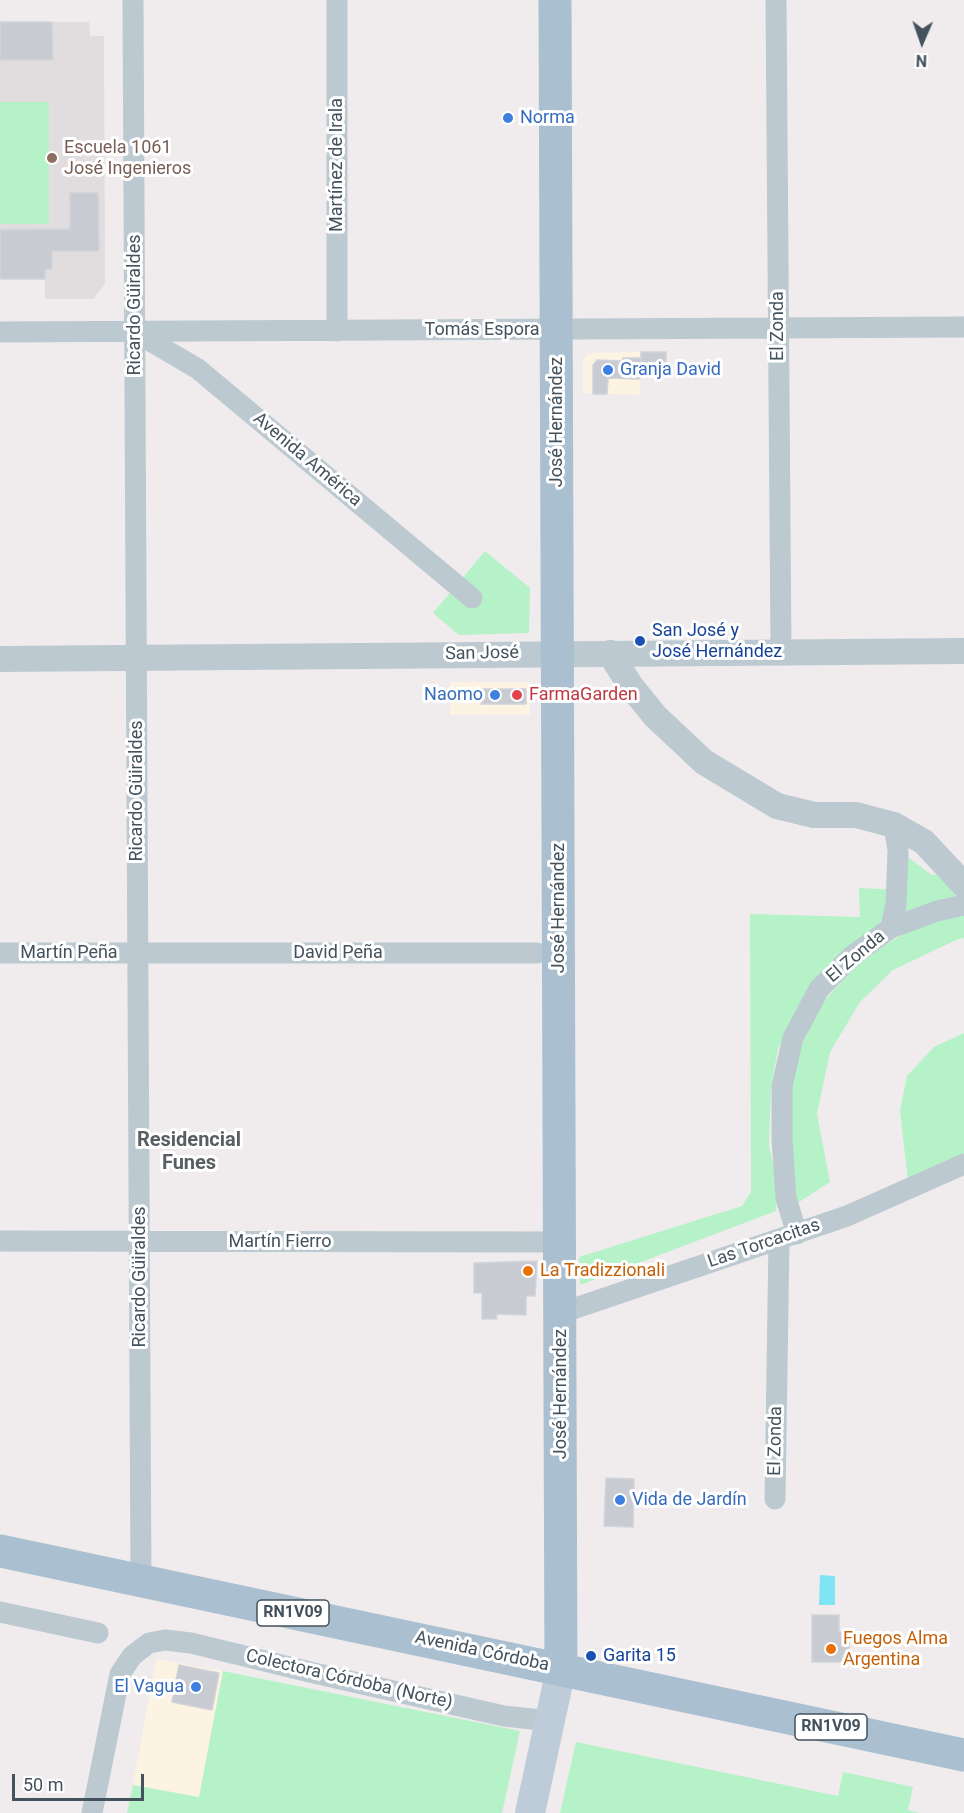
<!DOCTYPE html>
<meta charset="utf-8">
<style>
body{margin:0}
#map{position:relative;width:964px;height:1813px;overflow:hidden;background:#f0eced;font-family:Roboto,sans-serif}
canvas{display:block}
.north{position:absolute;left:892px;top:12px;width:60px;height:60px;-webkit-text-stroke:4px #fff;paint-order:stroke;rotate:182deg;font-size:16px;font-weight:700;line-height:24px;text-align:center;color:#43525c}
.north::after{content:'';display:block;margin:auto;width:21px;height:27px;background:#43525c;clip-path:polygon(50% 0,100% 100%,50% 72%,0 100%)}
.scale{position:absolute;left:12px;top:1774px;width:132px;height:27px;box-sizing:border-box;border:3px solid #43525c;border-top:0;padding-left:8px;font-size:18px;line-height:21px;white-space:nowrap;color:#43525c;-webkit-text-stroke:4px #fff;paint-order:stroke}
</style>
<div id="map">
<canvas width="964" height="1813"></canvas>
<div class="north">N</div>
<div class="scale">50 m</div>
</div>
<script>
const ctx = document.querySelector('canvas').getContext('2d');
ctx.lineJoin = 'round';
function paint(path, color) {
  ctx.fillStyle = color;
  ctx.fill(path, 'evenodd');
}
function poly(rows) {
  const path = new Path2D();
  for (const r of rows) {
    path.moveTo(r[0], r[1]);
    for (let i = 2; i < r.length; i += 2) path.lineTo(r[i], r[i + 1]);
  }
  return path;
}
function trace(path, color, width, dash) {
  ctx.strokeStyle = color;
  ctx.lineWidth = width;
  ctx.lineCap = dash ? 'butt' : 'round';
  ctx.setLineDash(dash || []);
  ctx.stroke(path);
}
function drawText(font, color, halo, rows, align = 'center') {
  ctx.font = font + ' Roboto,sans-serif';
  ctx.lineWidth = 6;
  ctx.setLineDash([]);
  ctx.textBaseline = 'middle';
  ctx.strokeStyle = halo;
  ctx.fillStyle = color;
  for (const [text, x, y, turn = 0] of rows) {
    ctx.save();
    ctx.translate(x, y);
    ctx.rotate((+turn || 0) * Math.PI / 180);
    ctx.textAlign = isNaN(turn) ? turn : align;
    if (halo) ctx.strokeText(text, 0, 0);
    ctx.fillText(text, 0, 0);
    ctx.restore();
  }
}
paint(poly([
 [641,352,640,395,583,393,583,360,589,353],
 [450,682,529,682,530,715,450,715],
 [156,1659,223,1671,199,1797,133,1785]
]), '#fdf3e3');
paint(poly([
 [0,22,89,22,90,36,104,36,105,284,93,299,45,299,45,279,0,279]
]), '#e1dddf');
paint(poly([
 [0,102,49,102,49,224,0,224],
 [485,551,530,588,529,633,459,635,433,613],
 [906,856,932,875,964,870,964,895,944,899,870,933,810,989,778,1049,771,1088,769,1146,778,1185,776,1211,580,1285,579,1257,742,1206,751,1192,750,914,860,917,859,888,905,890],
 [964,913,964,938,956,940,893,970,860,1002,830,1052,817,1114,830,1182,796,1204,788,1091,801,1047,821,1004,862,960,916,926],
 [964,1033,964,1156,908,1181,900,1111,907,1076,934,1047],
 [223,1671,520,1731,502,1813,127,1813,133,1785,199,1797],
 [576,1742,838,1796,843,1772,881,1780,913,1787,908,1810,919,1813,560,1813]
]), '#b6f2c8');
paint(poly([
 [820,1575,835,1576,835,1605,819,1605]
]), '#7fe4f3');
const building = poly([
 [0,22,52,22,53,60,0,60,0,22],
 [70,193,98,193,99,251,52,251,52,269,45,269,45,279,0,279,0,230,70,229,70,193],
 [641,352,666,352,666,366,641,366,641,352],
 [623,358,641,358,640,379,608,378,607,394,593,394,593,365,597,360,622,361,623,358],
 [482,689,526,689,526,704,481,704,482,689],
 [537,1261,535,1296,526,1296,526,1315,496,1314,497,1319,482,1319,482,1293,474,1293,474,1263,537,1261],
 [606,1478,634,1479,633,1527,604,1526,606,1478],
 [812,1615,839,1615,839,1632,849,1632,849,1662,812,1662,812,1615],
 [179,1665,219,1673,212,1710,172,1702,179,1665]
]);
paint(building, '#c8ccd2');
trace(building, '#d0d3d9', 1.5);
trace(poly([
 [133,0,141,1582],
 [337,0,337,331],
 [776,0,781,652],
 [0,332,964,327],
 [135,332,198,369,472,598],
 [891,928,896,904,898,851,894,825],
 [0,953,537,953],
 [797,1234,786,1198,782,1139,782,1086,793,1038,819,989,852,956,891,928,937,911,964,905],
 [0,1241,561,1242],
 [561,1313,847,1216,964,1164],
 [775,1499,779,1240],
 [0,1612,98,1633],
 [92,1813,120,1674,132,1656,149,1643,165,1640,191,1643,314,1673,504,1716,550,1721]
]), '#bcc9d1', 21);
trace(poly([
 [610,653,630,685,655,716,704,762,777,806,814,815,856,815,894,825,924,842,964,885],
 [0,659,964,651]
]), '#bcc9d1', 26);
trace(poly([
 [530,1813,561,1669]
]), '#bdccd8', 30);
trace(poly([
 [555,0,561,1669],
 [0,1551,964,1755]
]), '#aabfcf', 33);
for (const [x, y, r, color] of [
 [508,118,6,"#3f7fe0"],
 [52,158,6,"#8d6e63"],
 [608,370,6,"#3f7fe0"],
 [640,641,6,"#1a4fb4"],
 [495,695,6,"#3f7fe0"],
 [517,695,6,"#e0444e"],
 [528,1271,6,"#e8710a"],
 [620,1500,6,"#3f7fe0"],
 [831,1649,6,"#e8710a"],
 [591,1656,6,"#1a4fb4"],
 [196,1687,6,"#3f7fe0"]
]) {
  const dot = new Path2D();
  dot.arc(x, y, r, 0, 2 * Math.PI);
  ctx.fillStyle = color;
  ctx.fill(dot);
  trace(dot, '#fff', 2);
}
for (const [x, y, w] of [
 [293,1613,72],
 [831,1727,72]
]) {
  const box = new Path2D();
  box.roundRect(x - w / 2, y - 13, w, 26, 4.5);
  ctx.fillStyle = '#fff';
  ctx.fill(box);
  trace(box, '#43525c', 1.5);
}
drawText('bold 16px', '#43525c', null, [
 ["RN1V09",293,1613],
 ["RN1V09",831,1727]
]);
drawText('18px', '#366cbe', '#fff', [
 ["Norma",520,118],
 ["Granja David",620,370],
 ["Naomo",483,695,"right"],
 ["Vida de Jardín",632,1500],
 ["El Vagua",184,1687,"right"]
], 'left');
drawText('18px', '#785e54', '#fff', [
 ["Escuela 1061",64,148],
 ["José Ingenieros",64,169]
], 'left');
drawText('18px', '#43525c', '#fff', [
 ["Martínez de Irala",337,165,-90],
 ["Ricardo Güiraldes",135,305,-90],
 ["El Zonda",778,326,-90],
 ["Tomás Espora",482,330],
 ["José Hernández",557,422,-90],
 ["Avenida América",307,460,40],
 ["San José",482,654,-1],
 ["Ricardo Güiraldes",137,791,-90],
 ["José Hernández",559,908,-90],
 ["Martín Peña",69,953],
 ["David Peña",338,953],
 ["El Zonda",856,957,-40],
 ["Martín Fierro",280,1242],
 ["Las Torcacitas",764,1244,-19],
 ["Ricardo Güiraldes",140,1277,-90],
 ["José Hernández",561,1394,-90],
 ["El Zonda",776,1441,-89],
 ["Avenida Córdoba",482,1652,12],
 ["Colectora Córdoba (Norte)",349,1680,13]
]);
drawText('18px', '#164399', '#fff', [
 ["San José y",652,631],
 ["José Hernández",652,652],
 ["Garita 15",603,1656]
], 'left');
drawText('18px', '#be3a42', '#fff', [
 ["FarmaGarden",529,695]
], 'left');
drawText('18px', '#c56008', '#fff', [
 ["La Tradizzionali",540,1271],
 ["Fuegos Alma",843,1639],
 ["Argentina",843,1660]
], 'left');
drawText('bold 20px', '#595e62', '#fff', [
 ["Residencial",189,1141],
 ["Funes",189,1164]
]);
</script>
